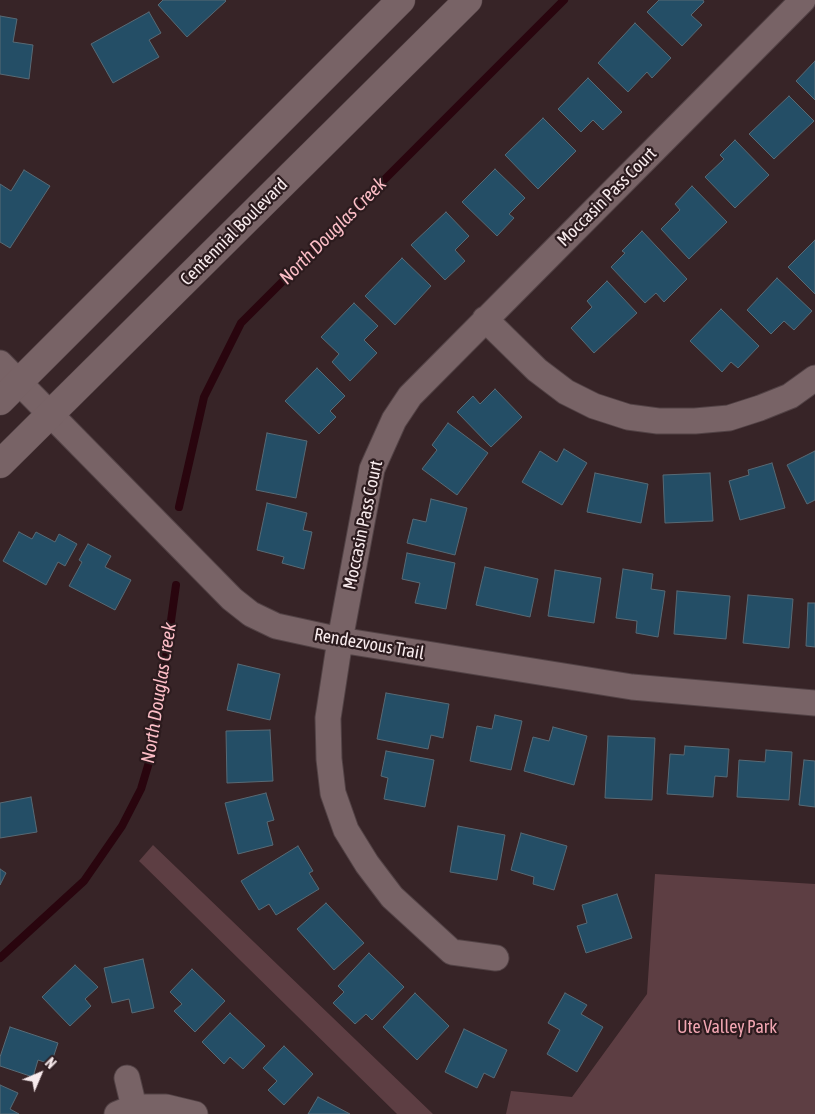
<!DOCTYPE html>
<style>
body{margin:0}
#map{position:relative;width:815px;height:1114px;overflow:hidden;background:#372427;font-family:"Asap Condensed",sans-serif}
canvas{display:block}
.north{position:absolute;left:15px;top:1049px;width:50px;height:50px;-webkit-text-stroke:4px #2c1b1e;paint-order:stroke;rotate:45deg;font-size:14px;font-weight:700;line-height:20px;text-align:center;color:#f8ebed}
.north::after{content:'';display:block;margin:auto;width:18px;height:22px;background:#f8ebed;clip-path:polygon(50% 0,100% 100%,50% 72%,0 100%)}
</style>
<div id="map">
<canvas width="815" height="1114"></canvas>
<div class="north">N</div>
</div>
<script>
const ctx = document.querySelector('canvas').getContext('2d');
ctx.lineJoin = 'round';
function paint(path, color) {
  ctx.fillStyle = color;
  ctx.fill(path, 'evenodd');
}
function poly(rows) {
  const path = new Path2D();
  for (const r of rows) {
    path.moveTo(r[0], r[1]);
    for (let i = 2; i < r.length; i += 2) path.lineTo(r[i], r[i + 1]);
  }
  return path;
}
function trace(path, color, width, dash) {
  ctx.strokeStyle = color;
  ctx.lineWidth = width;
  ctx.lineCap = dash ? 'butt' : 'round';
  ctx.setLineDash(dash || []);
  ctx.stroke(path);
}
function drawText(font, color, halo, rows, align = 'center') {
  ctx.font = font + ' "Asap Condensed",sans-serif';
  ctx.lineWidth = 4.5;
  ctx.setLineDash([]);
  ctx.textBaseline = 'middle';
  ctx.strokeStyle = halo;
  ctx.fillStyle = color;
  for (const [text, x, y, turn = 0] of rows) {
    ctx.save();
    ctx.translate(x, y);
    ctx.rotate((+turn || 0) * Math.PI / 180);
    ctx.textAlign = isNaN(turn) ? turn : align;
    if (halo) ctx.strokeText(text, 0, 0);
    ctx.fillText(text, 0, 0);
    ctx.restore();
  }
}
paint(poly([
 [153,845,433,1114,397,1114,139,861],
 [655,874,815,884,815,1114,506,1114,511,1091,572,1097,647,994]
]), '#5d3e43');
trace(poly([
 [179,507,204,397,241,323,564,0],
 [0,958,84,881,122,826,141,789,153,749,176,585]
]), '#29050e', 8);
const building = poly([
 [163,0,225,0,226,1,187,37,158,5,163,0],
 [659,0,703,0,704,2,691,15,702,25,682,46,647,12,659,0],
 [149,12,161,33,149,40,159,57,113,83,91,44,149,12],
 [0,16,17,19,13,42,33,45,29,79,0,74,0,16],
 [635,23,671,58,652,78,647,72,628,92,598,63,635,23],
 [815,61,815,100,796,81,815,61],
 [588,78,622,112,603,130,593,120,581,132,558,109,588,78],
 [789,96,814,121,774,159,749,134,789,96],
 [543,118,576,151,538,189,505,155,543,118],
 [735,140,769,175,735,208,705,177,724,159,720,155,735,140],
 [495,169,525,198,509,214,514,218,497,236,462,202,495,169],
 [24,170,50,186,10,248,0,242,0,184,11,191,24,170],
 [692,186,727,222,689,259,661,229,680,210,675,204,692,186],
 [446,212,469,236,455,250,465,261,445,280,411,245,446,212],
 [642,231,687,279,664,302,656,293,645,303,611,267,625,253,622,251,642,231],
 [815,240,815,294,788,267,815,240],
 [402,258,431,286,395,325,365,296,402,258],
 [777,278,812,311,794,330,784,321,771,334,747,310,777,278],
 [607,281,637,313,594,353,571,328,592,307,587,301,607,281],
 [354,303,378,326,364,340,377,353,350,381,332,362,339,354,321,337,354,303],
 [721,309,759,346,738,368,731,362,722,372,690,341,721,309],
 [317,368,345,396,330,411,336,417,319,434,285,401,317,368],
 [495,389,522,417,491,447,457,412,473,396,480,404,495,389],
 [448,423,488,453,457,495,422,469,437,450,432,445,448,423],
 [267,433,307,441,296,498,256,490,267,433],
 [564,449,587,463,562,505,522,482,540,451,557,462,564,449],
 [815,451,815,500,807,504,787,465,815,451],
 [772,463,785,508,740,520,729,481,749,475,748,470,772,463],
 [595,473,648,484,641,523,587,512,595,473],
 [710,473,713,521,665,523,663,475,710,473],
 [431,499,467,508,455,555,407,543,413,519,426,522,431,499],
 [267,503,307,513,303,530,312,532,304,569,282,563,284,557,257,550,267,503],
 [19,532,32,539,36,532,55,542,59,534,77,544,65,566,58,562,46,585,3,561,19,532],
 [88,544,111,556,105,567,131,580,115,610,69,586,82,562,79,560,88,544],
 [407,553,455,563,446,609,415,603,420,583,402,579,407,553],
 [485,567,538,579,530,617,476,605,485,567],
 [623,569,653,574,651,589,665,591,658,637,636,633,637,621,616,618,623,569],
 [555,570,601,578,594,623,548,616,555,570],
 [677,591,730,596,726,639,674,634,677,591],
 [748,595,793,599,789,648,743,643,748,595],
 [808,603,815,603,815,647,806,646,808,603],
 [238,664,280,674,270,720,227,710,238,664],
 [386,693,449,704,443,738,431,735,428,749,377,739,386,693],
 [495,715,522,721,511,770,470,761,477,726,492,729,495,715],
 [553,727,587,736,574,785,524,771,533,737,549,741,553,727],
 [270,730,273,781,227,783,226,731,270,730],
 [608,736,655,738,652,800,605,798,608,736],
 [685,746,729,749,727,777,715,776,713,797,667,794,670,754,684,755,685,746],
 [766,750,792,752,789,800,737,797,739,760,765,762,766,750],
 [386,751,434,760,425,807,384,799,388,778,381,776,386,751],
 [804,760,815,761,815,807,799,805,804,760],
 [266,793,274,820,267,822,273,845,238,854,225,803,266,793],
 [31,797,37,832,0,838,0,803,31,797],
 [458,826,505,835,497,880,450,872,458,826],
 [521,833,567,846,554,890,533,884,534,877,511,870,521,833],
 [298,846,313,871,309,873,319,889,276,915,269,904,259,910,241,881,298,846],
 [0,869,6,873,0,885,0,869],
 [617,894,632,938,586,953,577,926,587,923,582,905,617,894],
 [326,903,364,943,334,970,297,929,326,903],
 [369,953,404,987,372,1020,366,1014,355,1024,333,1003,344,992,338,986,369,953],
 [143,959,154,1008,132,1013,129,999,112,1003,104,968,143,959],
 [75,965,98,987,85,999,91,1006,70,1026,42,997,75,965],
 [192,969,225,1001,195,1032,174,1011,182,1004,170,992,192,969],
 [415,993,449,1026,417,1060,383,1027,415,993],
 [565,993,587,1005,581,1014,603,1027,577,1072,547,1054,560,1030,548,1023,565,993],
 [230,1013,265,1046,243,1069,230,1057,224,1064,202,1042,230,1013],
 [10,1027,58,1043,51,1064,38,1060,33,1077,0,1066,0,1057,10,1027],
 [464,1029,507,1050,494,1078,484,1073,477,1088,445,1072,464,1029],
 [284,1046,313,1074,284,1105,268,1090,277,1081,263,1068,284,1046],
 [0,1085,18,1093,10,1109,19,1114,0,1114,0,1085],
 [318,1097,350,1114,308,1114,318,1097]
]);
paint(building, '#244e66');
trace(building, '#586a75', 1);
const street = poly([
 [485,319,537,370,566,392,594,406,628,417,658,421,695,421,729,418,760,408,790,396,815,378],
 [0,363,232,599,251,614,276,626,340,640,632,687,815,703],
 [496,958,452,952,392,897,367,864,346,830,333,793,329,759,328,718,340,640,372,469,394,420,410,396,803,0],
 [127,1078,134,1107],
 [117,1114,134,1107,166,1107,195,1114]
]);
const secondary = poly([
 [0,401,401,0],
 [0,464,468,0]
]);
trace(street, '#524245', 27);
trace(secondary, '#524245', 29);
trace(street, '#786366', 25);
trace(secondary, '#786366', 28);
drawText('18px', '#f8ebed', '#2c1b1e', [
 ["Moccasin Pass Court",607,197,-45],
 ["Centennial Boulevard",234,232,-45],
 ["Moccasin Pass Court",363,525,-78],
 ["Rendezvous Trail",369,644,10]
]);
drawText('18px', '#f2a6b2', '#2c1b1e', [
 ["Ute Valley Park",727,1027]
]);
drawText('italic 19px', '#fcbdc6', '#2c1b1e', [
 ["North Douglas Creek",333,231,-45],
 ["North Douglas Creek",159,693,-81]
]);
</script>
